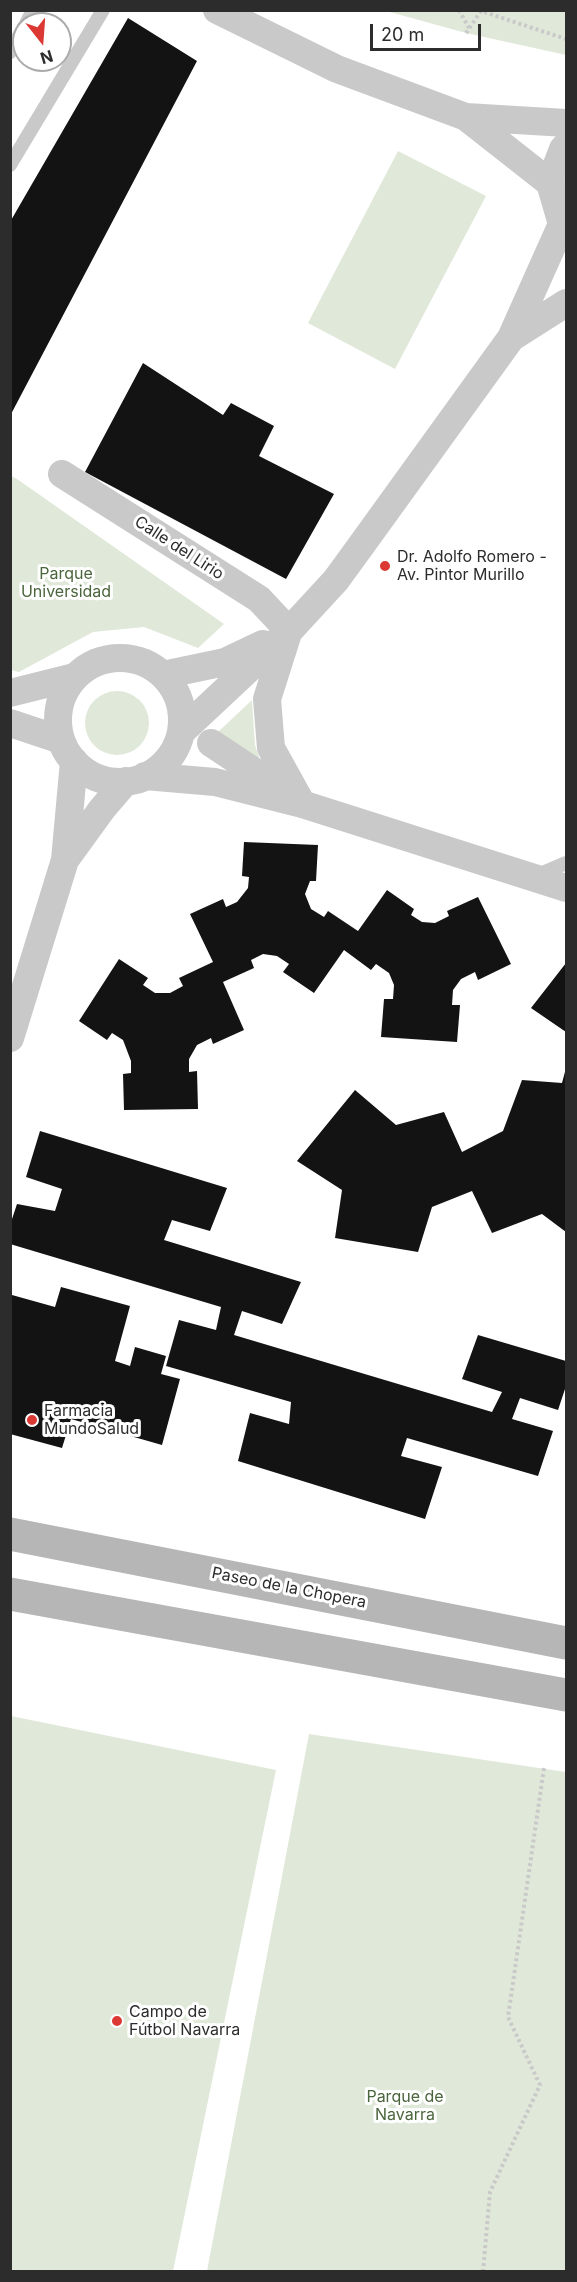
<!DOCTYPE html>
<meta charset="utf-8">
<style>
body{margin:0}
#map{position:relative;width:577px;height:2282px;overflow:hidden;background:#fff;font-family:Inter,sans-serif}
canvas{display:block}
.frame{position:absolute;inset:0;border:12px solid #2c2c2c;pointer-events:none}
.north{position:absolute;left:12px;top:12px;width:60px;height:60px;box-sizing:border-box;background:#fff;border:2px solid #ababab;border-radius:50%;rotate:163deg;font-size:16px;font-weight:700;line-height:24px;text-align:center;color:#2c2c2c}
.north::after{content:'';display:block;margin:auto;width:21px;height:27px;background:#dc3834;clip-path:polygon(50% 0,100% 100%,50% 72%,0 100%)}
.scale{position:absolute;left:370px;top:24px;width:111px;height:27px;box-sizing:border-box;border:3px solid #2c2c2c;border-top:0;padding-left:8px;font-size:18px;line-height:21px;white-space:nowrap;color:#2c2c2c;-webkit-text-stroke:4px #fff;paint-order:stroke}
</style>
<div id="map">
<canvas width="577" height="2282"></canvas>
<div class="frame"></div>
<div class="north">N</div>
<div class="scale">20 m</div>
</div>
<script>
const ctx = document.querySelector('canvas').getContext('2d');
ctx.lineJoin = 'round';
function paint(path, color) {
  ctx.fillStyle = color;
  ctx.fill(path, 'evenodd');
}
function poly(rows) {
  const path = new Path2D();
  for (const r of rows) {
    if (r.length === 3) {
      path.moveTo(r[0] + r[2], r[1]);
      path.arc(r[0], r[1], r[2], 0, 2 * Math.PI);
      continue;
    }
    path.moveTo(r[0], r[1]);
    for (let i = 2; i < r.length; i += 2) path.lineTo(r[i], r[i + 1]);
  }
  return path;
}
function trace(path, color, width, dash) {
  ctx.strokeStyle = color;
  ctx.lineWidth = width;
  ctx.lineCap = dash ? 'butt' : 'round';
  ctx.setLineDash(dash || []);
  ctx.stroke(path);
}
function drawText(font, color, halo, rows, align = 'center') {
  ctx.font = font + ' Inter,sans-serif';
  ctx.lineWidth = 6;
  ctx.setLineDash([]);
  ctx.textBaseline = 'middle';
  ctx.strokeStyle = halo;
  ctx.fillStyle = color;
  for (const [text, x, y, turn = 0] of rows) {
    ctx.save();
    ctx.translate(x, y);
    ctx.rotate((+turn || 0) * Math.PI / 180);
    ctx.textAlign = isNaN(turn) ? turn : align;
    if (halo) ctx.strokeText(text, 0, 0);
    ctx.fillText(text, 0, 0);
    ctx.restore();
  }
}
paint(poly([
 [386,11,566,11,566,55,466,33],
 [398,151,486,196,395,369,308,323],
 [11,476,17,479,224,624,198,648,144,627,93,632,19,672,11,670],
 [117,723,32],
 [252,700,255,745,261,763,218,732],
 [11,1716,276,1770,173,2271,11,2271],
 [309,1734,566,1772,566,2271,207,2271]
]), '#e0e9d9');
paint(poly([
 [128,18,197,61,10,416,10,222],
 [143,363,223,415,231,403,274,426,259,456,334,494,286,579,85,472],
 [244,842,318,845,316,881,310,881,305,894,311,909,324,917,328,911,358,931,387,890,414,909,411,915,422,922,435,923,449,916,447,911,478,897,511,964,478,980,475,972,461,979,453,990,452,1005,460,1005,457,1042,381,1037,384,999,393,999,394,985,389,973,376,964,371,970,344,950,314,993,283,972,289,964,277,956,263,954,251,960,254,968,223,982,244,1030,213,1044,211,1038,197,1045,189,1059,189,1072,197,1071,198,1109,124,1110,123,1074,131,1073,131,1061,123,1040,112,1033,107,1040,79,1021,119,959,148,978,143,985,155,993,170,993,183,986,179,978,213,962,190,914,223,899,226,907,237,902,248,888,249,877,242,876],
 [566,963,566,1032,531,1008],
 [566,1068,566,1232,542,1214,492,1233,472,1191,432,1207,418,1252,335,1238,342,1190,297,1161,355,1090,396,1125,444,1112,462,1152,503,1131,522,1080,562,1083],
 [40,1131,227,1188,210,1231,172,1220,164,1240,301,1282,282,1324,242,1311,234,1335,492,1412,502,1392,462,1379,478,1335,566,1361,566,1386,558,1410,520,1398,512,1419,553,1431,538,1476,407,1438,401,1456,442,1467,425,1519,238,1461,250,1413,289,1424,291,1402,166,1366,179,1320,216,1330,221,1307,10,1244,10,1225,17,1204,55,1211,62,1189,26,1177],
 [61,1287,130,1306,115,1361,130,1366,135,1347,166,1356,161,1374,180,1379,162,1445,71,1419,62,1448,10,1434,12,1295,55,1307]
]), '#131313');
trace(poly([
 [459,10,469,28],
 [466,33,481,11,566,39],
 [483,2272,490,2192,540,2085,508,2017,544,1768]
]), '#c9c9c9', 4, [3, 3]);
trace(poly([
 [26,24,33,10],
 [10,52,24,27],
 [10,165,103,10],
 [538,875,566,863]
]), '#c9c9c9', 14);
trace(poly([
 [217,10,337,69,466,117,566,123],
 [466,117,550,183],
 [566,146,563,149,550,183,562,224,566,228],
 [511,338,566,303],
 [62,474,259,599,289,631],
 [288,633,267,699,271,748,302,804],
 [120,720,62],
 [163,675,225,662,263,644],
 [10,693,74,677],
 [10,723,61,740],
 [181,732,289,631,336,580,360,547,511,338,562,224],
 [211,743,285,792],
 [145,776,215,782,302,804,566,888],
 [65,860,102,809,126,781],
 [10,1038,65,860,74,761]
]), '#c9c9c9', 28);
trace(poly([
 [10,1534,566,1643],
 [10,1594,566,1695]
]), '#b6b6b6', 33);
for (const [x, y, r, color] of [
 [385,566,6,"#dc3834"],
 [32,1420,6,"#dc3834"],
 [117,2021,6,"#dc3834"]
]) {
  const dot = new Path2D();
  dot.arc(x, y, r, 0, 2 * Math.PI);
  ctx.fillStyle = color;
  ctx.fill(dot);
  trace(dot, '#fff', 2);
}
drawText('16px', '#2c2c2c', '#fff', [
 ["Calle del Lirio",179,548,33],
 ["Paseo de la Chopera",289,1588,11]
]);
drawText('16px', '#2c2c2c', '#fff', [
 ["Dr. Adolfo Romero -",397,557],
 ["Av. Pintor Murillo",397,575],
 ["Farmacia",44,1411],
 ["MundoSalud",44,1429],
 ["Campo de",129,2012],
 ["Fútbol Navarra",129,2030]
], 'left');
drawText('16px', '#4b653c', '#fff', [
 ["Parque",66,574],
 ["Universidad",66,592],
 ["Parque de",405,2097],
 ["Navarra",405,2115]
]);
</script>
